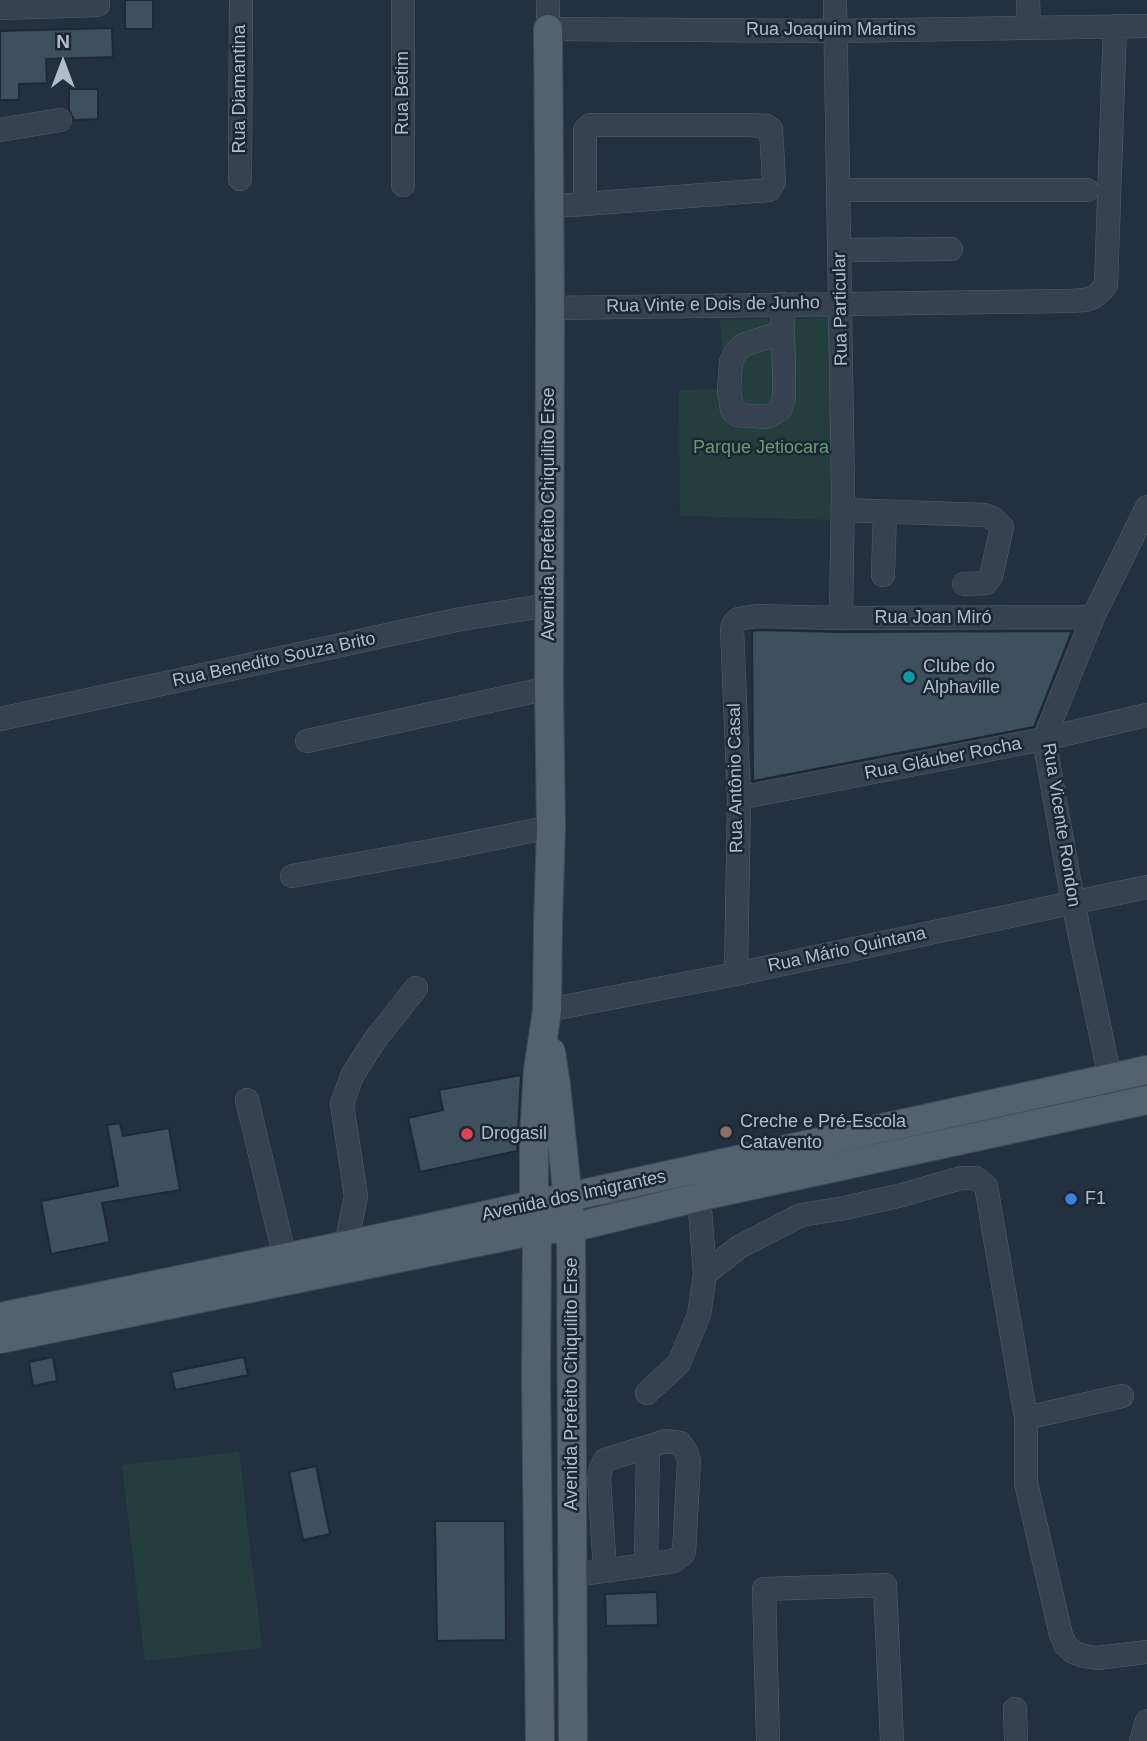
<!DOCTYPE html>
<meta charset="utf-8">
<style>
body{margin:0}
#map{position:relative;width:1147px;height:1741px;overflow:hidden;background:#22303f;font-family:Helvetica,sans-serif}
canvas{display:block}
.north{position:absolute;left:28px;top:28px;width:70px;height:70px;-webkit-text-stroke:5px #1b2733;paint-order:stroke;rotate:0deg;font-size:19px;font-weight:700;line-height:28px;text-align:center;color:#b2bdca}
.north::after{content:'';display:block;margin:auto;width:24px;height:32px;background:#b2bdca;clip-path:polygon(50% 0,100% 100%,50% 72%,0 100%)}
</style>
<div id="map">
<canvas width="1147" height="1741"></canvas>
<div class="north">N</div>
</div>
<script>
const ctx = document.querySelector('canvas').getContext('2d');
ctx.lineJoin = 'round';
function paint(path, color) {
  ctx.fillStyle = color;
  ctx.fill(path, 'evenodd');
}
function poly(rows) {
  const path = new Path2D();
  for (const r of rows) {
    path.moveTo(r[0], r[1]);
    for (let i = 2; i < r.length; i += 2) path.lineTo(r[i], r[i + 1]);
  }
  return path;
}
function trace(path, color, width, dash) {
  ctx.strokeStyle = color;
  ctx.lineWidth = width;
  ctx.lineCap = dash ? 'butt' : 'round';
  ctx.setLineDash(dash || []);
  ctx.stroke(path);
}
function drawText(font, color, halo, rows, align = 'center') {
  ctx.font = font + ' Helvetica,sans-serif';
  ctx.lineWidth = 5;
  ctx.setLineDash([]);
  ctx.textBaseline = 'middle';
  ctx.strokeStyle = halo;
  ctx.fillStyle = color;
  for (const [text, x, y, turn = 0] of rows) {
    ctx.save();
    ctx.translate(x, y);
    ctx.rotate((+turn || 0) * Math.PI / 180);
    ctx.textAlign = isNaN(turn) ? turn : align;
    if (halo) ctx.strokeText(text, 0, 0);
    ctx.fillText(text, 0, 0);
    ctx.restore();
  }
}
paint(poly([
 [831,317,831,442,834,520,680,516,679,390,724,389,720,320],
 [239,1452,262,1648,145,1661,122,1465]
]), '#243e40');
const building = poly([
 [125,0,153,0,153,29,125,29,125,0],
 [112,28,113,57,46,59,47,83,19,84,19,100,0,100,0,31,112,28],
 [69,89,98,89,98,119,74,120,69,110,69,89],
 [758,630,841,632,1072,631,1034,727,753,781,752,631,758,630],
 [521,1075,517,1151,420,1172,408,1118,443,1110,439,1090,521,1075],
 [120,1123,123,1136,169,1128,180,1190,102,1203,110,1242,51,1254,41,1201,118,1186,107,1125,120,1123],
 [53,1357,57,1381,33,1386,29,1362,53,1357],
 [244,1357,248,1375,175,1390,171,1372,244,1357],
 [316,1466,330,1534,303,1540,289,1472,316,1466],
 [435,1521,505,1521,506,1640,437,1641,435,1521],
 [657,1592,658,1625,606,1626,605,1594,657,1592]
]);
paint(building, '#3e4f5e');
trace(building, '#1d2935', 2);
const minor = poly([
 [548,0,548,29,835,31,1147,26],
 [835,0,843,489,841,618],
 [1028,0,1029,28],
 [0,8,98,5,98,0],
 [0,130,60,120],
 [240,179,241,0],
 [403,185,403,0],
 [839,190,1087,190],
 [549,206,585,204,769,190,774,182,771,129,767,126,748,125,590,125,585,130,585,204],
 [840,250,951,249],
 [782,304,784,370,784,398,780,410,767,417,737,415,732,410,729,390,731,362,735,353,743,345,783,332],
 [550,308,1069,301,1085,300,1094,297,1101,291,1106,285,1115,26],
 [843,510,985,515,994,519,1002,527,991,576,986,583,964,584],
 [883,575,885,512],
 [0,719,461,619,549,605],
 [307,741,549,688],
 [739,798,1044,739,1147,715],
 [292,876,447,848,551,827],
 [736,974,739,798,732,629,734,623,738,619,757,616,841,618,1093,617],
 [547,1010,736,974,1147,887],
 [1110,1078,1073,902,1044,739,1093,617,1147,507],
 [247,1100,285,1258],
 [346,1245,356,1196,342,1104,352,1076,374,1041,416,988],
 [705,1274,739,1247,801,1215,845,1208,902,1195,961,1178,976,1178,986,1186,1026,1418,1026,1483,1061,1635,1066,1646,1073,1652,1084,1656,1097,1658,1147,1652],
 [647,1393,679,1363,699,1315,705,1274,699,1197],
 [1026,1418,1122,1396],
 [646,1565,648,1447],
 [574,1575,674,1561,682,1555,684,1552,689,1461,686,1452,680,1443,666,1441,605,1460,601,1468,599,1478,605,1570],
 [1015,1709,1016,1741],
 [768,1741,764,1589,885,1585,892,1741],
 [1141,1741,1147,1721]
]);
const major = poly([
 [551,1052,556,1085,571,1228,573,1741],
 [0,1317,414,1231,1147,1070],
 [0,1339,537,1230,571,1228,716,1193,1147,1100],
 [540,1741,536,1378,537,1230,534,1204,534,1135,538,1070,547,1010,548,924,551,827,549,688,550,308,548,29]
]);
trace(minor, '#54606c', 24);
trace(major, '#3f4b57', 30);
trace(minor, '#36424f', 23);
trace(major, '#54616f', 28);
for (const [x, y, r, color] of [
 [909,677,7,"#0f9aa8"],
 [726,1132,7,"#8d6e63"],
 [467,1134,7,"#e0444e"],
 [1071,1199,7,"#3f7fe0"]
]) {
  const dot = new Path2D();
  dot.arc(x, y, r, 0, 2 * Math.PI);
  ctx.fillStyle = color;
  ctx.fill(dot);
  trace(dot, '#1b2733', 2.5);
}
drawText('18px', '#b2bdca', '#1b2733', [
 ["Rua Joaquim Martins",831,30],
 ["Rua Diamantina",240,89,-90],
 ["Rua Betim",403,93,-90],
 ["Rua Vinte e Dois de Junho",713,305,-1],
 ["Rua Particular",841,309,-91],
 ["Avenida Prefeito Chiquilito Erse",549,514,-90],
 ["Rua Joan Miró",933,618],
 ["Rua Benedito Souza Brito",274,660,-12],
 ["Rua Gláuber Rocha",943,759,-11],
 ["Rua Antônio Casal",736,778,-91],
 ["Rua Vicente Rondon",1061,825,81],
 ["Rua Mário Quintana",847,950,-12],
 ["Avenida dos Imigrantes",574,1196,-12],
 ["Avenida Prefeito Chiquilito Erse",572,1384,-90]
]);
drawText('18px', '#689c70', '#1b2733', [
 ["Parque Jetiocara",761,448]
]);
drawText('18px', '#b2bdca', '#1b2733', [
 ["Clube do",923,667],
 ["Alphaville",923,688],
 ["Creche e Pré-Escola",740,1122],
 ["Catavento",740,1143],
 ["Drogasil",481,1134],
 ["F1",1085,1199]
], 'left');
</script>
